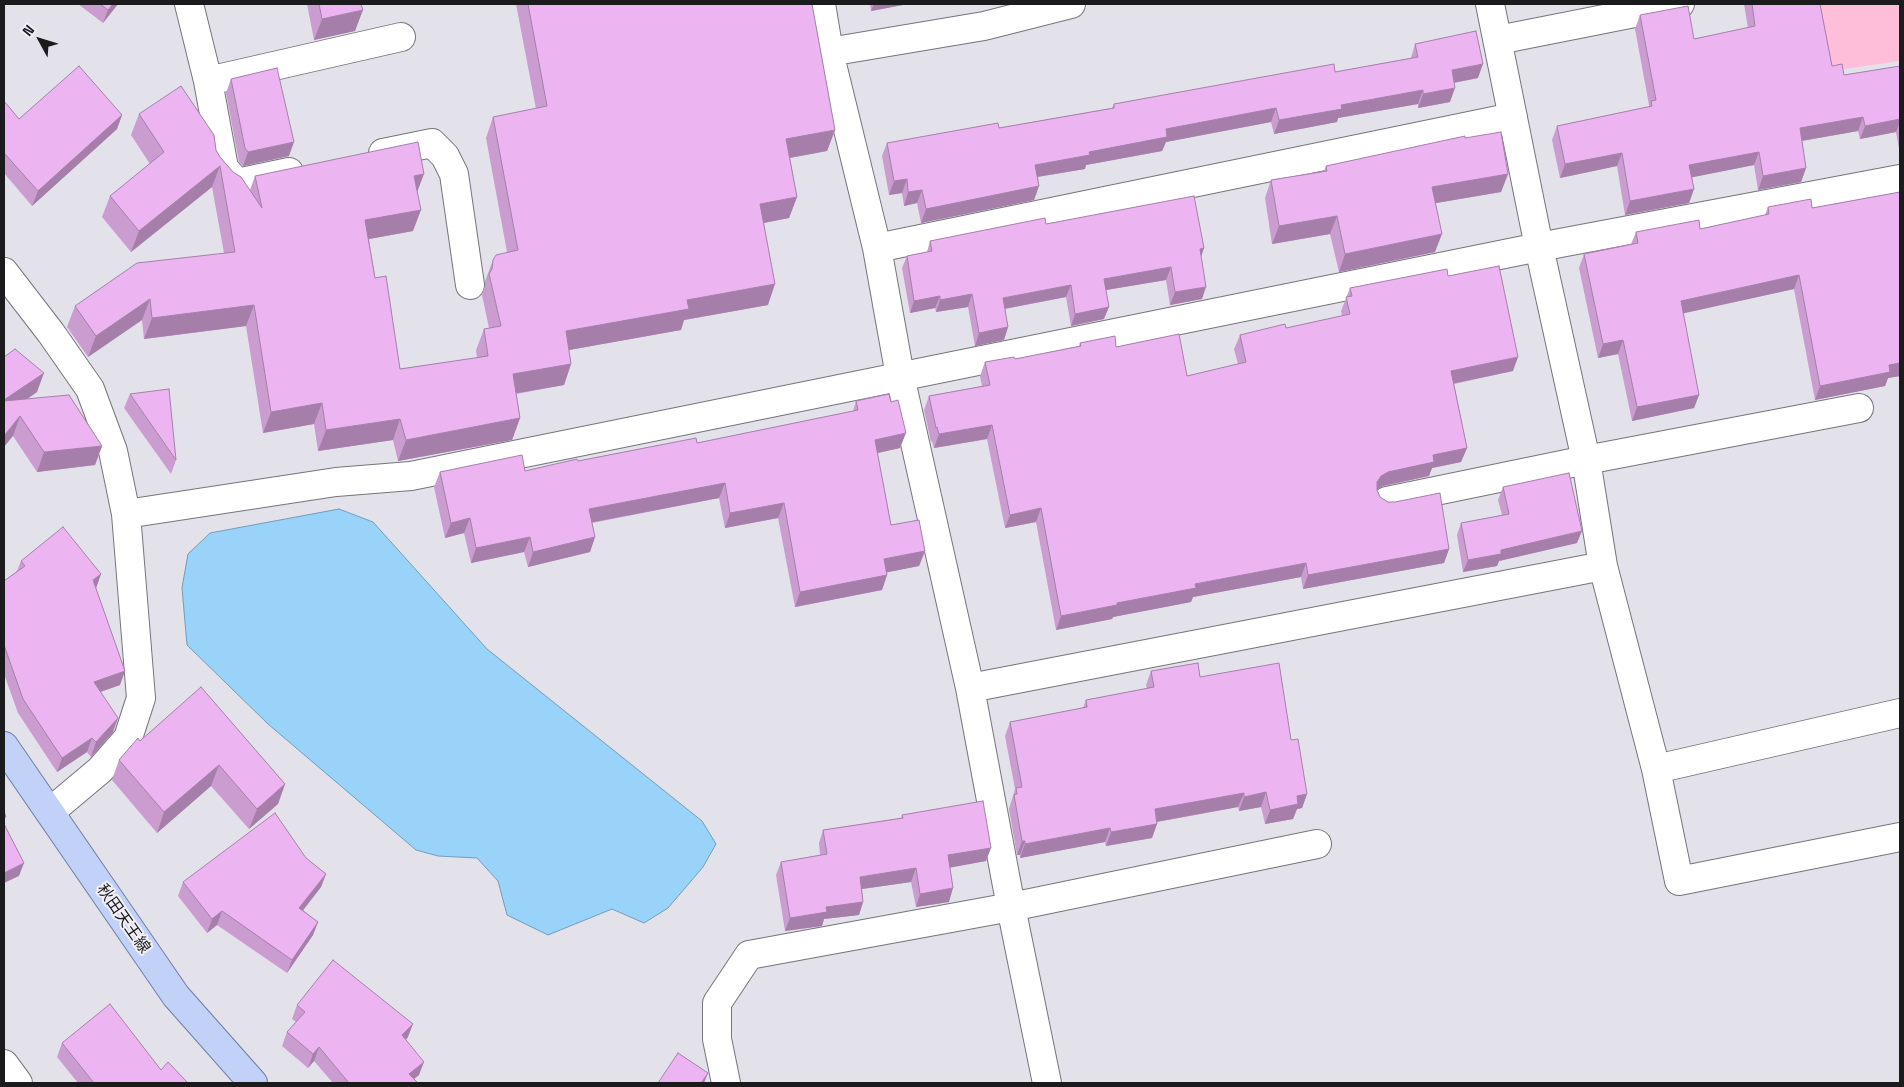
<!DOCTYPE html>
<meta charset="utf-8">
<style>
body{margin:0}
#map{position:relative;width:1904px;height:1087px;overflow:hidden;background:#e3e2ea;font-family:"Space Grotesk",sans-serif}
canvas{display:block}
.frame{position:absolute;inset:0;border:5px solid #1b1a1d;pointer-events:none}
.north{position:absolute;left:15px;top:15px;width:50px;height:50px;-webkit-text-stroke:4px #f1eff7;paint-order:stroke;rotate:309deg;font-size:14px;font-weight:700;line-height:20px;text-align:center;color:#1b1a1d}
.north::after{content:'';display:block;margin:auto;width:18px;height:22px;background:#1b1a1d;clip-path:polygon(50% 0,100% 100%,50% 72%,0 100%)}
</style>
<div id="map">
<canvas width="1904" height="1087"></canvas>
<div class="frame"></div>
<div class="north">N</div>
</div>
<script>
const ctx = document.querySelector('canvas').getContext('2d');
ctx.lineJoin = 'round';
function paint(path, color) {
  ctx.fillStyle = color;
  ctx.fill(path, 'evenodd');
}
function poly(rows) {
  const path = new Path2D();
  for (const r of rows) {
    path.moveTo(r[0], r[1]);
    for (let i = 2; i < r.length; i += 2) path.lineTo(r[i], r[i + 1]);
  }
  return path;
}
function trace(path, color, width, dash) {
  ctx.strokeStyle = color;
  ctx.lineWidth = width;
  ctx.lineCap = dash ? 'butt' : 'round';
  ctx.setLineDash(dash || []);
  ctx.stroke(path);
}
function drawText(font, color, halo, rows, align = 'center') {
  ctx.font = font + ' "Space Grotesk","Noto Sans JP",sans-serif';
  ctx.lineWidth = 4;
  ctx.setLineDash([]);
  ctx.textBaseline = 'middle';
  ctx.strokeStyle = halo;
  ctx.fillStyle = color;
  for (const [text, x, y, turn = 0] of rows) {
    ctx.save();
    ctx.translate(x, y);
    ctx.rotate((+turn || 0) * Math.PI / 180);
    ctx.textAlign = isNaN(turn) ? turn : align;
    if (halo) ctx.strokeText(text, 0, 0);
    ctx.fillText(text, 0, 0);
    ctx.restore();
  }
}
paint(poly([
 [1817,4,1900,4,1900,61,1830,71]
]), '#febeda');
const water = poly([
 [339,509,373,522,487,649,702,821,716,844,703,867,668,908,644,923,612,909,548,935,507,915,498,881,477,858,438,856,416,850,268,724,187,645,182,588,188,554,210,533,339,509]
]);
paint(water, '#99d3fa');
trace(water, '#739cb8', 1);
const minor = poly([
 [189,4,208,81,224,168,237,183,289,172],
 [821,4,829,52,877,248,900,376,970,688,1011,907,1047,1083],
 [1490,4,1539,247,1586,460,1603,566,1656,769,1679,881,1900,837],
 [1498,40,1680,4],
 [829,52,984,26,1071,4],
 [208,81,401,37],
 [383,153,432,143,445,156,454,174,470,285],
 [877,248,1513,117],
 [4,272,51,333,90,389,113,451,126,514,141,698,128,738,100,770,50,812],
 [1387,501,1586,460,1859,408],
 [126,514,336,482,411,476,1539,247,1900,179],
 [970,688,1603,566],
 [1656,769,1900,713],
 [4,1064,18,1083],
 [726,1083,717,1039,717,1003,749,955,1011,907,1317,844]
]);
const major = poly([
 [4,746,176,996,253,1083]
]);
trace(minor, '#76747c', 30);
trace(major, '#6e7da7', 30);
trace(minor, '#fff', 28);
trace(major, '#c2d1f7', 28);
paint(poly([
 [78,4,118,4,103,23],
 [307,4,361,4,355,31,314,40],
 [516,4,812,4,835,130,827,151,790,158,797,197,789,218,764,223,768,305,684,320,681,330,569,350,571,364,564,385,516,394,520,418,512,440,398,461,393,440,318,451,314,424,263,433,246,326,144,339,142,320,88,357,67,327,75,306,224,253,212,187,131,252,102,217,110,196,150,164,131,135,139,114,216,150,220,157,233,172,250,190,255,176,417,192,413,231,369,239,375,278,400,369,477,358,476,350,484,329,489,328,482,295,485,286,485,281,493,260,507,252,486,138,493,117,536,109],
 [870,4,908,4,871,11],
 [1744,4,1820,4,1832,66,1844,75,1900,66,1900,155,1896,132,1860,139,1858,131,1802,141,1806,168,1801,182,1758,190,1754,165,1692,177,1694,189,1689,203,1625,215,1617,166,1560,178,1552,140,1557,126,1649,107,1649,105,1635,29,1640,15,1694,39,1748,28],
 [1415,44,1478,78,1454,83,1450,102,1418,108,1418,104,1338,118,1337,122,1274,134,1271,122,1166,142,1162,151,1086,165,1085,169,1038,177,1039,186,1034,200,921,223,917,203,904,206,902,193,889,195,882,156,887,143,999,128,1112,108,1114,104,1335,72,1411,58],
 [231,79,289,156,243,166,239,162,226,93],
 [4,101,19,119,122,115,117,129,32,206,4,173],
 [1465,138,1508,174,1501,192,1435,203,1435,252,1339,272,1330,234,1272,244,1265,198,1271,180,1324,171,1326,166],
 [1900,192,1900,376,1888,378,1885,386,1815,400,1794,289,1683,313,1699,395,1694,408,1632,421,1618,354,1598,358,1579,268,1584,254,1631,244,1636,232,1700,229,1765,215,1768,207,1812,208],
 [1046,224,1204,248,1201,256,1202,299,1170,305,1166,280,1106,290,1104,319,1071,326,1066,297,1005,309,1008,327,1004,340,975,346,968,307,936,312,935,308,910,313,902,268,907,256,927,252,930,241],
 [1448,276,1513,371,1454,384,1467,448,1461,462,1432,468,1429,476,1383,486,1377,489,1380,497,1449,549,1444,563,1303,589,1301,577,1193,597,1191,602,1113,617,1112,619,1056,630,1036,522,1005,528,987,439,934,448,932,441,931,442,924,410,929,396,982,386,980,376,985,362,1015,359,1079,346,1080,343,1116,347,1187,376,1238,364,1234,349,1240,335,1286,328,1342,316,1341,311,1350,288],
 [4,357,37,392,27,399,102,446,95,465,37,472,13,436],
 [130,394,176,460,171,474,124,408],
 [856,401,900,448,877,453,891,525,925,551,919,566,887,572,887,575,882,590,795,607,778,518,725,528,719,498,592,523,595,537,590,552,528,567,524,552,471,563,464,533,445,538,434,487,440,472,525,471,578,461,697,443,853,411],
 [1503,487,1577,543,1499,561,1497,566,1463,572,1457,535,1461,523,1502,515,1498,500],
 [21,561,101,574,96,588,120,685,100,692,113,732,91,757,87,752,57,772,18,713,4,674,4,581,17,571],
 [1151,671,1200,677,1291,740,1307,794,1302,808,1297,809,1293,819,1265,824,1261,807,1239,811,1238,807,1157,822,1157,824,1152,838,1106,846,1105,842,1020,858,1020,855,1017,855,1009,809,1015,789,1005,736,1010,722,1083,708,1086,700,1147,689,1146,685],
 [140,741,285,784,278,804,249,829,211,786,157,833,112,780,119,760],
 [902,815,986,861,950,867,949,902,916,907,911,882,862,889,863,902,859,915,824,919,822,926,785,931,776,875,781,862,820,855,819,843,823,830,901,818],
 [306,858,326,874,321,887,303,910,318,922,313,935,287,973,217,925,207,933,178,896,183,882],
 [297,1005,408,1037,406,1040,419,1075,414,1079,418,1083,333,1083,314,1061,308,1068,282,1046,287,1032,296,1022,292,1019],
 [62,1043,161,1070,188,1083,78,1083,57,1057]
]), '#cb9cd0');
paint(poly([
 [113,4,118,4,103,23,108,10],
 [874,4,908,4,871,11],
 [363,10,355,31,314,40,322,19],
 [1483,64,1478,78,1447,84,1452,70],
 [1455,88,1450,102,1418,108,1423,94],
 [1423,90,1418,104,1338,118,1337,122,1274,134,1279,120,1341,105],
 [1276,108,1271,122,1166,142,1162,151,1086,165,1085,169,1030,178,1035,165,1166,129],
 [122,115,117,129,32,206,38,191],
 [1863,117,1858,131,1795,142,1800,128],
 [1900,119,1900,122,1896,132,1860,139,1865,126],
 [835,130,827,151,778,160,786,139],
 [294,142,289,156,243,166,248,152],
 [1759,152,1754,165,1684,179,1689,165],
 [1622,153,1617,166,1560,178,1565,164],
 [220,166,212,187,131,252,139,231],
 [1806,168,1801,182,1758,190,1763,176],
 [424,174,416,195,414,176],
 [1508,174,1501,192,1425,205,1432,187],
 [907,179,902,193,889,195,894,181],
 [1039,186,1034,200,921,223,926,209],
 [1694,189,1689,203,1625,215,1630,201],
 [922,190,917,203,904,206,908,192],
 [797,197,789,218,753,225,760,204],
 [421,210,413,231,358,241,365,220],
 [1337,216,1330,234,1272,244,1279,226],
 [1442,234,1435,252,1339,272,1345,254],
 [1204,248,1200,260,1200,249],
 [1171,267,1166,280,1100,291,1104,279],
 [1799,275,1794,289,1676,315,1681,301],
 [775,284,768,305,684,320,681,330,558,352,566,331,687,300],
 [1071,285,1066,297,998,310,1003,298],
 [1206,287,1202,299,1170,305,1175,292],
 [972,294,968,307,936,312,940,300],
 [940,296,935,308,910,313,914,301],
 [150,299,142,320,88,357,96,336],
 [254,305,246,326,144,339,152,318],
 [1109,307,1104,319,1071,326,1075,314],
 [1008,327,1004,340,975,346,979,333],
 [1623,340,1618,354,1598,358,1603,344],
 [1518,357,1513,371,1446,385,1451,371],
 [1900,363,1900,376,1888,378,1885,386,1815,400,1820,386,1889,365],
 [571,364,564,385,506,395,513,374],
 [44,373,37,392,4,415,4,400],
 [1699,395,1694,408,1632,421,1637,407],
 [322,403,314,424,263,433,271,412],
 [20,416,13,436,4,447,4,436],
 [520,418,512,440,398,461,406,440],
 [400,419,393,440,318,451,326,430],
 [992,425,987,439,934,448,939,434],
 [906,433,900,448,869,455,875,440],
 [102,446,95,465,37,472,44,452],
 [1467,448,1461,462,1432,468,1429,476,1383,486,1376,490,1377,482,1381,476,1388,472,1433,455],
 [725,483,719,498,583,524,589,509],
 [784,503,778,518,725,528,730,513],
 [1041,508,1036,522,1005,528,1010,515],
 [470,518,464,533,445,538,451,523],
 [1582,531,1577,543,1499,561,1497,566,1463,572,1468,560,1501,550],
 [530,537,524,552,471,563,476,548],
 [595,537,590,552,528,567,533,552],
 [1449,549,1444,563,1303,589,1308,575],
 [925,551,919,566,879,574,884,559],
 [1306,563,1301,577,1193,597,1191,602,1113,617,1112,619,1056,630,1061,616,1195,584],
 [101,574,96,588,93,580],
 [887,575,882,590,795,607,800,592],
 [125,671,120,685,89,696,94,682],
 [118,718,113,732,91,757,96,742],
 [92,738,87,752,57,772,62,758],
 [219,765,211,786,157,833,164,812],
 [285,784,278,804,249,829,257,809],
 [1266,792,1261,807,1239,811,1244,797],
 [1244,793,1238,807,1150,823,1155,809],
 [1307,794,1302,808,1297,809,1293,819,1265,824,1270,810,1297,796],
 [1157,824,1152,838,1106,846,1111,832],
 [1110,828,1105,842,1020,858,1025,844],
 [1022,841,1025,841,1020,855,1017,855],
 [991,848,986,861,943,869,948,855],
 [24,863,19,876,4,883,4,873],
 [916,868,911,882,855,890,860,877],
 [326,874,321,887,294,922,299,908],
 [953,888,949,902,916,907,920,894],
 [863,902,859,915,824,919,822,926,785,931,790,918,826,907],
 [222,911,217,925,207,933,212,919],
 [318,922,313,935,287,973,292,960],
 [413,1024,408,1037,397,1049,402,1035],
 [319,1047,314,1061,308,1068,313,1054],
 [424,1062,419,1075,409,1083,409,1074],
 [708,1073,704,1083,701,1083]
]), '#a57fa9');
const building = poly([
 [100,4,113,4,108,10,100,4],
 [319,4,361,4,363,10,322,19,319,4],
 [528,4,812,4,835,130,786,139,797,197,760,204,775,284,687,300,689,309,566,331,571,364,513,374,520,418,406,440,400,419,326,430,322,403,271,412,254,305,152,318,150,299,96,336,75,306,137,263,235,252,220,166,139,231,110,196,164,152,139,114,181,86,214,135,216,150,220,157,233,172,241,177,262,208,255,176,418,142,424,174,414,176,421,210,365,220,375,278,386,276,400,369,488,356,484,329,501,326,489,274,492,269,493,260,496,255,518,250,493,117,547,106,528,4],
 [1752,4,1820,4,1832,66,1842,64,1844,75,1900,66,1900,119,1865,126,1863,117,1800,128,1806,168,1763,176,1759,152,1689,165,1694,189,1630,201,1622,153,1565,164,1557,126,1652,106,1651,101,1656,100,1640,15,1688,6,1694,39,1755,26,1752,4],
 [1476,31,1483,64,1452,70,1455,88,1423,94,1423,90,1341,105,1342,109,1279,120,1276,108,1166,129,1167,137,1089,152,1090,155,1035,165,1039,186,926,209,922,190,908,192,907,179,894,181,887,143,998,123,999,128,1114,108,1114,104,1334,64,1335,72,1418,57,1415,44,1476,31],
 [79,66,122,115,38,191,5,154,4,155,4,101,19,119,79,66],
 [277,68,294,142,248,152,245,148,231,79,277,68],
 [1501,132,1508,174,1432,187,1442,234,1345,254,1337,216,1279,226,1271,180,1327,171,1326,166,1465,136,1465,138,1501,132],
 [1900,192,1900,363,1889,365,1890,372,1820,386,1799,275,1681,301,1699,395,1637,407,1623,340,1603,344,1584,254,1638,243,1636,232,1699,220,1700,229,1769,214,1768,207,1811,199,1812,208,1900,192],
 [1194,196,1204,248,1200,249,1206,287,1175,292,1171,267,1104,279,1109,307,1075,314,1071,285,1003,298,1008,327,979,333,972,294,940,300,940,296,914,301,907,256,932,251,930,241,1045,218,1046,224,1194,196],
 [1499,266,1518,357,1451,371,1467,448,1433,455,1434,462,1388,472,1381,476,1377,482,1377,490,1380,497,1388,502,1395,502,1440,493,1449,549,1308,575,1306,563,1195,584,1196,588,1117,603,1117,605,1061,616,1041,508,1010,515,992,425,939,434,937,427,936,428,929,396,990,385,985,362,1014,357,1015,359,1081,346,1080,343,1115,336,1116,347,1179,334,1187,376,1246,362,1240,335,1285,324,1286,328,1350,314,1346,297,1352,296,1350,288,1447,269,1448,276,1499,266],
 [15,349,44,373,4,400,4,357,15,349],
 [169,389,176,460,130,394,169,389],
 [889,394,891,402,898,400,906,433,875,440,891,525,919,520,925,551,884,559,887,575,800,592,784,503,730,513,725,483,589,509,595,537,533,552,530,537,476,548,470,518,451,523,440,472,522,455,525,471,577,459,578,461,696,438,697,443,858,410,856,401,889,394],
 [69,395,102,446,44,452,20,416,4,436,4,401,69,395],
 [1569,473,1582,531,1501,550,1501,554,1468,560,1461,523,1509,514,1503,487,1569,473],
 [63,527,101,574,93,580,125,671,94,682,118,718,96,742,92,738,62,758,23,699,4,645,4,581,25,566,21,561,63,527],
 [1198,663,1200,677,1279,663,1291,740,1298,739,1307,794,1297,796,1298,804,1270,810,1266,792,1244,797,1244,793,1155,809,1157,824,1111,832,1110,828,1025,844,1025,841,1022,841,1014,795,1017,794,1016,788,1022,787,1010,722,1087,707,1086,700,1154,687,1151,671,1198,663],
 [201,687,285,784,257,809,219,765,164,812,119,760,138,738,140,741,201,687],
 [983,801,991,848,948,855,953,888,920,894,916,868,860,877,863,902,826,907,827,912,790,918,781,862,827,854,823,830,903,818,902,815,983,801],
 [4,811,6,817,4,818,4,811],
 [275,813,306,858,326,874,299,908,318,922,292,960,222,911,212,919,183,882,275,813],
 [4,824,24,863,4,873,4,824],
 [333,960,413,1024,402,1035,424,1062,409,1074,418,1083,349,1083,319,1047,313,1054,287,1032,305,1012,297,1005,333,960],
 [110,1004,161,1070,168,1062,188,1083,94,1083,62,1043,110,1004],
 [678,1053,708,1073,701,1083,658,1083,678,1053]
]);
paint(building, '#ecb5f2');
trace(building, '#a57fa9', 1);
drawText('16px', '#1b1a1d', '#f1eff7', [
 ["秋田天王線",123,919,55]
]);
</script>
